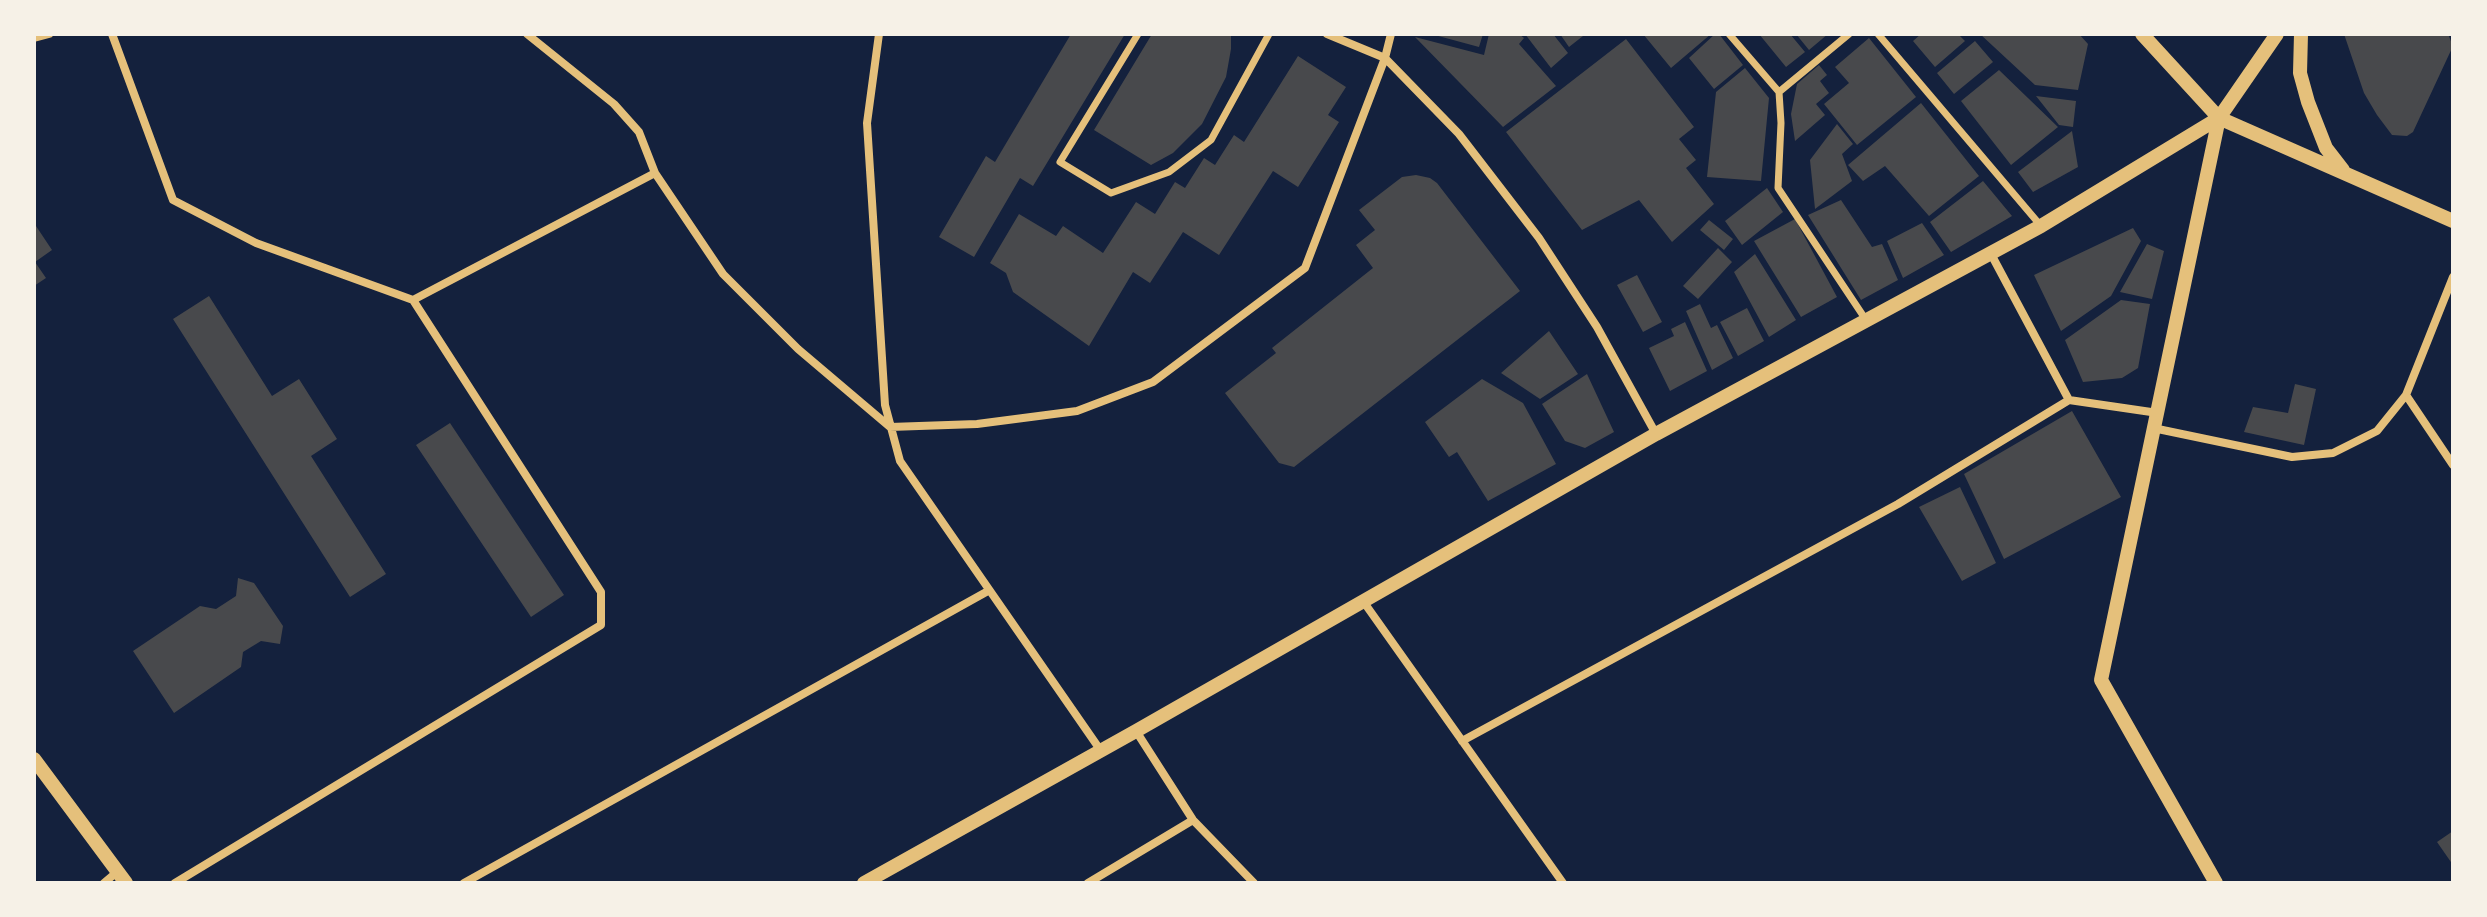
<!DOCTYPE html>
<style>
body{margin:0}
#map{position:relative;width:2487px;height:917px;overflow:hidden;background:#14213d;font-family:"Varela Round",sans-serif}
canvas{display:block}
.frame{position:absolute;inset:0;border:36px solid #f6f1e7;pointer-events:none}
</style>
<div id="map">
<canvas width="2487" height="917"></canvas>
<div class="frame"></div>
</div>
<script>
const ctx = document.querySelector('canvas').getContext('2d');
ctx.lineJoin = 'round';
function paint(path, color) {
  ctx.fillStyle = color;
  ctx.fill(path, 'evenodd');
}
function poly(rows) {
  const path = new Path2D();
  for (const r of rows) {
    path.moveTo(r[0], r[1]);
    for (let i = 2; i < r.length; i += 2) path.lineTo(r[i], r[i + 1]);
  }
  return path;
}
function trace(path, color, width, dash) {
  ctx.strokeStyle = color;
  ctx.lineWidth = width;
  ctx.lineCap = dash ? 'butt' : 'round';
  ctx.setLineDash(dash || []);
  ctx.stroke(path);
}
paint(poly([
 [1071,34,1125,34,1033,186,1020,178,974,257,939,237,986,156,995,162],
 [1152,34,1231,34,1231,49,1226,77,1202,124,1173,153,1151,165,1094,130],
 [1431,34,1483,34,1479,47],
 [1489,34,1519,34,1524,38,1519,44,1556,86,1503,127,1415,37,1484,55],
 [1525,34,1553,34,1568,53,1551,68],
 [1560,34,1581,34,1583,36,1569,47],
 [1643,34,1711,34,1671,68],
 [1715,34,1719,34,1743,65,1714,89,1689,58],
 [1759,34,1790,34,1805,52,1786,67],
 [1796,34,1828,34,1809,50],
 [1921,34,1958,34,1965,41,1935,67,1913,41],
 [1980,34,2079,34,2088,44,2078,90,2035,85],
 [2344,34,2448,34,2453,46,2413,132,2407,136,2392,135,2377,115,2364,93],
 [1869,38,1916,97,1857,145,1824,104,1849,83,1835,67],
 [1626,39,1694,127,1679,139,1696,160,1686,168,1714,204,1672,242,1639,200,1582,230,1506,132],
 [1975,41,1993,62,1954,94,1937,73],
 [1298,56,1346,87,1328,115,1339,122,1298,187,1273,171,1219,255,1183,232,1150,283,1133,272,1089,346,1013,292,1006,273,990,263,1019,214,1056,236,1063,226,1103,253,1136,202,1155,214,1175,182,1185,188,1204,158,1215,165,1234,135,1244,142],
 [1819,65,1827,75,1820,81,1829,93,1816,104,1825,115,1795,141,1791,114,1797,84],
 [1745,68,1769,98,1761,181,1707,177,1716,92],
 [1999,70,2058,127,2011,165,1961,101],
 [2036,96,2076,101,2073,127,2059,125],
 [1921,103,1979,176,1929,216,1885,166,1863,181,1848,165],
 [1837,124,1853,144,1842,154,1852,181,1815,209,1810,160],
 [2072,131,2078,167,2033,192,2018,172],
 [1416,175,1430,178,1437,183,1520,291,1294,467,1279,463,1225,393,1276,353,1272,348,1373,268,1356,245,1375,230,1359,210,1402,177],
 [1983,181,2012,216,1951,252,1930,222],
 [1767,188,1783,212,1742,245,1725,221],
 [1841,200,1872,247,1882,244,1898,280,1861,300,1808,215],
 [1795,219,1837,297,1801,317,1754,241],
 [1709,220,1733,239,1724,250,1700,230],
 [34,223,52,250,35,262,46,278,34,286],
 [1922,223,1944,255,1903,278,1887,241],
 [2133,228,2141,241,2111,296,2061,331,2034,275],
 [2147,244,2164,251,2152,299,2120,292],
 [1718,248,1732,262,1698,299,1683,286],
 [1755,254,1796,320,1769,337,1734,272],
 [1637,275,1662,322,1643,332,1617,285],
 [209,296,272,396,299,379,337,439,311,456,386,574,350,597,173,319],
 [2121,300,2150,304,2138,368,2122,378,2083,382,2065,340],
 [1700,304,1711,328,1717,325,1733,358,1712,370,1686,311],
 [1747,308,1764,341,1738,356,1720,322],
 [1685,322,1707,371,1670,391,1649,348,1674,336,1671,329],
 [1549,331,1578,374,1540,399,1501,373],
 [1587,374,1614,432,1585,448,1565,441,1542,404],
 [1482,379,1523,403,1556,464,1488,501,1457,452,1449,457,1425,422],
 [2295,384,2316,389,2304,445,2244,432,2253,407,2288,413],
 [2072,411,2121,497,2004,559,1964,474],
 [450,423,564,595,531,617,416,445],
 [1960,487,1996,563,1962,581,1919,507],
 [238,578,254,583,283,626,280,644,261,641,243,652,241,667,174,713,133,651,200,606,216,609,236,596],
 [2453,831,2453,865,2437,842]
]), '#48494c');
trace(poly([
 [1138,34,1060,162,1111,193,1169,172,1211,140,1269,34],
 [1729,34,1779,92,1781,123,1778,188,1866,320],
 [1878,34,2041,226],
 [1779,92,1849,34]
]), '#e5c07b', 7);
trace(poly([
 [112,34,173,200,256,243,413,300,655,173],
 [527,34,614,104,639,132,655,173,723,274,798,349,890,427,977,424,1077,411,1153,382,1305,268,1385,58,1391,34],
 [879,34,867,123,885,405,900,461,1101,751],
 [1327,34,1385,58,1459,134,1539,238,1597,327,1656,434],
 [34,38,49,34],
 [1991,254,2069,400],
 [2406,395,2453,277],
 [2153,428,2292,457,2333,453,2377,431,2406,395,2453,465],
 [1363,601,1563,883],
 [1136,731,1193,820,1254,883],
 [1462,741,1898,504,2069,400,2158,413],
 [104,883,117,872],
 [175,883,601,625,601,592,413,300],
 [464,883,988,591],
 [1088,883,1193,820]
]), '#e5c07b', 8);
trace(poly([
 [2142,34,2219,118,2453,221],
 [2301,34,2300,73,2308,102,2326,148,2343,170],
 [34,759,126,883],
 [864,883,1136,731,1656,434,2041,226,2219,118,2277,34],
 [2216,883,2101,680,2219,118]
]), '#e5c07b', 14);
</script>
